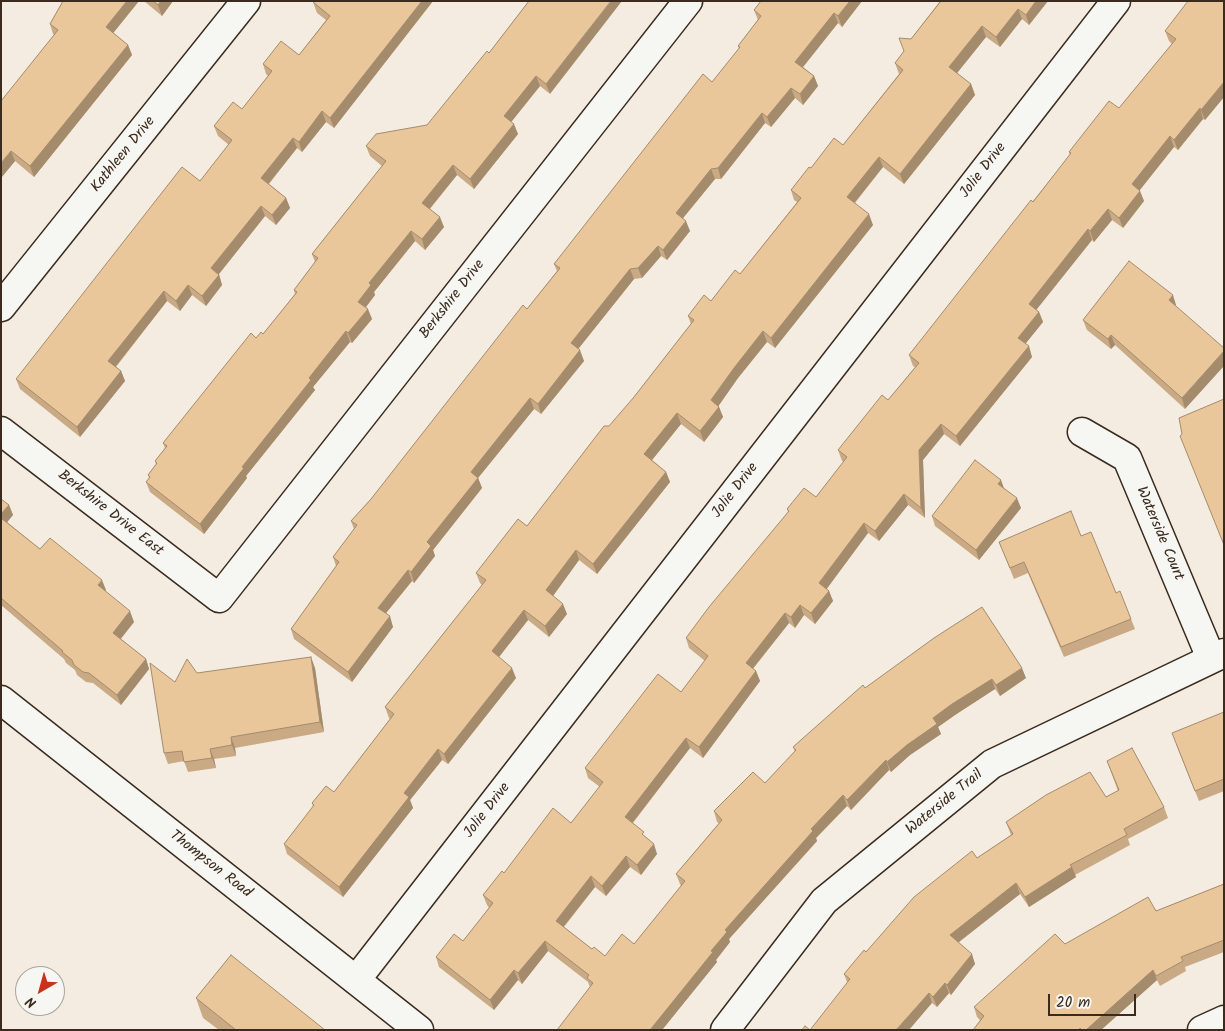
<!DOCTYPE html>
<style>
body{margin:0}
#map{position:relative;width:1225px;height:1031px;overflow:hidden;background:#f4ece1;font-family:Kalam,sans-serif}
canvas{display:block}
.frame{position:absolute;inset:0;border:2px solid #3b2a1e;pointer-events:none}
.north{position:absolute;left:15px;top:966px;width:50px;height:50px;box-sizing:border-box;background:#f6f6f2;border:1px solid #aba49d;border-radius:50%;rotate:218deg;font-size:14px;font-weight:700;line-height:20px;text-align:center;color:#3b2a1e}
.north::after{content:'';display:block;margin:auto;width:18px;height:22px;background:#c8321e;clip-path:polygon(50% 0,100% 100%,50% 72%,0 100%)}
.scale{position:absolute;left:1048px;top:994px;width:88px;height:22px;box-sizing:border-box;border:2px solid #3b2a1e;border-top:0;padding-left:6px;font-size:15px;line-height:18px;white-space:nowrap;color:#3b2a1e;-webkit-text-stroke:4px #f6f6f2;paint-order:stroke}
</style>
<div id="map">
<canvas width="1225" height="1031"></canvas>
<div class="frame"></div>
<div class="north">N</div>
<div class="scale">20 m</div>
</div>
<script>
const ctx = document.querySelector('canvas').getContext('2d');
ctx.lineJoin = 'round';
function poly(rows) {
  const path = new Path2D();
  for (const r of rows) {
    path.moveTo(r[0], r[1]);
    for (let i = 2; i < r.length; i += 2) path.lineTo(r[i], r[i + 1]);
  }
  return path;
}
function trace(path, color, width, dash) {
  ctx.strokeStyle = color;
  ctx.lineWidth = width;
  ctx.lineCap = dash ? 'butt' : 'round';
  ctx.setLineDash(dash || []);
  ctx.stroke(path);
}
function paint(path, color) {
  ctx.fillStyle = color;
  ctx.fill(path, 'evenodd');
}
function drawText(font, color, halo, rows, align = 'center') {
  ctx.font = font + ' Kalam,sans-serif';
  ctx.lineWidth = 5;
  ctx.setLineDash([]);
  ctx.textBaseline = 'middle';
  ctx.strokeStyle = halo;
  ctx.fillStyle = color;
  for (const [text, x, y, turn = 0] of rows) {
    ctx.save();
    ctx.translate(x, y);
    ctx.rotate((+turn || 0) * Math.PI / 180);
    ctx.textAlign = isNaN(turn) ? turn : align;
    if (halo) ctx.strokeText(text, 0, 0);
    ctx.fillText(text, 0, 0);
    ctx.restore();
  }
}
const minor = poly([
 [1,307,246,1],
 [1,431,219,598,688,1],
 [1082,432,1127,458,1211,658],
 [356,980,1116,1],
 [1202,1030,1224,1020]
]);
const tertiary = poly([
 [1,700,419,1030],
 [725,1030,824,901,992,764,1224,653]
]);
trace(minor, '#3b2a1e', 31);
trace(tertiary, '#3b2a1e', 31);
trace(minor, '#f6f6f2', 28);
trace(tertiary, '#f6f6f2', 28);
paint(poly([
 [63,1,139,1,113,33,128,45,132,55,34,177,15,161,1,178,55,35,53,34,50,24],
 [144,1,173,1,162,16],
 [433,1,334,128,326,122,302,152,297,148,269,184,286,198,290,208,276,225,265,216,219,274,222,285,206,306,192,295,180,311,167,301,116,367,121,371,125,381,80,437,20,389,16,379,200,181,229,145,218,136,214,126,242,109,268,76,266,74,263,64,299,55,326,20,317,13,313,2],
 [529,1,550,94,540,86,511,122,518,134,474,189,457,175,430,209,444,227,425,250,415,241,374,292,375,295,366,307,372,319,352,343,350,342,313,387,315,390,246,476,247,478,204,534,150,492,146,482,149,478,148,475,156,465,155,461,165,448,163,443,256,338,263,334,295,294,294,290,315,262,312,254,382,166,370,156,366,146,427,125,489,53],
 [761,1,862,1,842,27,838,23,803,67,814,76,818,86,803,105,795,98,771,127,765,123,721,179,715,179,683,218,690,231,667,260,661,256,642,278,634,279,578,349,584,361,541,414,534,409,478,478,482,488,433,550,435,556,414,583,412,581,386,613,393,627,352,682,294,639,291,629,336,566,333,557,354,529,351,521,371,499,527,309,557,271,554,264,712,82,739,49,738,46,758,20,754,10],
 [940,1,1048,1,1029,25,1022,19,1000,47,986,37,957,73,971,84,975,95,904,184,883,167,855,203,873,225,775,348,767,342,738,378,718,406,719,407,723,417,704,442,681,424,652,460,666,472,670,482,597,574,579,560,553,596,567,614,549,637,528,620,499,657,516,678,448,764,442,760,410,800,413,808,343,897,287,854,284,844,313,807,312,803,334,792,390,719,389,718,385,707,482,585,480,583,476,573,527,526,634,397,691,324,688,316,711,301,740,274,797,202,794,200,791,190,811,168,843,145,899,74,895,63,904,51,911,39],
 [1224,1,1224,97,1205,120,1203,119,1178,150,1174,147,1139,190,1144,201,1123,228,1112,220,1094,242,1092,240,1036,310,1039,312,1043,322,1025,344,1032,357,960,446,944,434,923,460,925,518,908,505,879,541,868,533,826,589,829,591,833,601,815,624,804,615,795,628,789,623,753,669,756,671,760,681,703,758,690,748,633,823,646,838,657,854,641,875,630,867,606,896,595,887,564,927,592,949,605,956,634,944,681,886,680,884,676,874,719,823,717,822,714,811,765,783,795,752,793,747,865,688,1026,678,1000,696,995,689,955,715,938,727,941,734,910,755,891,772,889,770,851,810,847,806,816,838,817,841,729,939,730,942,716,960,717,962,662,1030,557,1030,590,987,588,982,548,951,522,984,518,980,494,1010,439,967,436,957,463,941,489,908,487,905,483,895,504,873,571,823,600,787,588,778,585,768,681,692,705,661,689,648,686,638,788,512,787,509,816,497,844,462,842,461,838,450,888,400,915,367,913,366,909,355,1070,155,1069,152,1119,108,1172,44,1169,41,1165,31],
 [1176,305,1176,306,1185,409,1115,345,1111,349,1087,330,1083,320],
 [1,499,9,505,13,515,7,522,40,549,106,590,105,591,134,622,121,639,146,659,149,669,121,705,93,683,86,682,77,675,75,670,66,663,64,659,1,605],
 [1021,508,979,560,935,526,932,516],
 [1081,536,1116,593,1131,619,1135,629,1064,657,1028,573,1014,579,999,542],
 [315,668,324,732,235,748,236,756,214,759,216,768,188,772,184,761,168,764,164,753,175,682,197,673],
 [1224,712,1224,791,1199,801,1176,744],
 [1107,761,1164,807,1168,818,1128,839,1130,845,1075,875,1076,877,1029,907,1020,894,958,942,975,964,951,995,949,993,937,1007,932,1003,847,982,844,974,866,952,977,858,1011,835,1006,822,1106,797,1118,791],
 [1224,884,1224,952,1185,967,1186,971,1160,986,1157,980,1101,1030,973,1030,980,1020,977,1017,974,1007,1065,944,1156,911],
 [196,998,325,1030,219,1030,203,1018]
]), '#c9aa85');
paint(poly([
 [127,1,139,1,110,37,106,27],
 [161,1,173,1,162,16,158,5],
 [422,1,433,1,334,128,330,118],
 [611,1,622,1,550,94,546,84],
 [850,1,862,1,842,27,838,16],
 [1036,1,1048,1,1029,25,1026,15],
 [1018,9,1022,19,1000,47,996,37],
 [834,13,838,23,799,72,795,62],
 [982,26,986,37,953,78,949,67],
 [128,45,132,55,34,177,30,166],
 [536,76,540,86,508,126,504,116],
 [814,76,818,86,803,105,800,94],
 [1224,82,1224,97,1205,120,1201,110],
 [971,84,975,95,904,184,900,174],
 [791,88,795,98,771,127,767,117],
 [1200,108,1203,119,1178,150,1174,140],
 [322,111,326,122,302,152,299,142],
 [762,113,765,123,721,179,718,168],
 [514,124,518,134,474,189,470,179],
 [1170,136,1174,147,1136,195,1132,184],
 [293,138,297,148,265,188,261,178],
 [11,151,15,161,1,178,1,163],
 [879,157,883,167,851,207,847,197],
 [453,165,457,175,426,213,422,203],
 [711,169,715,179,679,223,676,213],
 [1140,191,1144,201,1123,228,1119,218],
 [286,198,290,208,276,225,272,215],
 [261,206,265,216,215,279,211,268],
 [1108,209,1112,220,1094,242,1090,231],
 [869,214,873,225,775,348,771,338],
 [440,217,444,227,425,250,422,239],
 [686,221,690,231,667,260,663,250],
 [1088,229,1092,240,1033,314,1029,304],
 [411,231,415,241,374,292,375,295,362,312,358,302,369,283],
 [658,246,661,256,642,278,638,268],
 [630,269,634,279,575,353,571,343],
 [219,275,222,285,206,306,202,296],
 [188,285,192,295,180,311,176,301],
 [164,291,167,301,112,371,108,361],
 [1173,295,1176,305,1173,310,1169,300],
 [368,309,372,319,352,343,348,333],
 [1039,312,1043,322,1022,348,1018,338],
 [346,331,350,342,313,387,315,390,246,476,247,478,204,534,200,524,242,467,309,378],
 [763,331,767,342,738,378,715,411,711,400,734,368],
 [1111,335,1115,345,1111,349,1108,339],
 [1029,346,1032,357,960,446,956,436],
 [580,350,584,361,541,414,538,404],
 [1224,351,1224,366,1185,409,1182,398],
 [121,371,125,381,80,437,77,427],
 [530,398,534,409,478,478,482,488,433,550,435,556,414,583,411,572,427,542,471,472],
 [719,407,723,417,704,442,700,431],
 [677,413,681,424,648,465,644,454],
 [941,424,944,434,923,460,925,518,921,508,919,450],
 [666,472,670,482,597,574,593,564],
 [1001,480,1005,491,998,484],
 [904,494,908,505,879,541,875,531],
 [1017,498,1021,508,979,560,976,550],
 [9,505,13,515,3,527,1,522,1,514],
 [864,523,868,533,823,594,819,583],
 [576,550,579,560,550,600,546,590],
 [408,570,412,581,382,618,378,608],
 [102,580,106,590,102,595,98,585],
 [829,591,833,601,815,624,811,613],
 [563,604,567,614,549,637,545,626],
 [800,605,804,615,795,628,791,617],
 [524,610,528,620,495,662,492,651],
 [130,611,134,622,117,643,113,633],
 [785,613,789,623,749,673,746,663],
 [390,616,393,627,352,682,348,672],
 [311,657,315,668,324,732,320,722],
 [146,659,149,669,121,705,117,695],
 [512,668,516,678,448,764,444,754],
 [1022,668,1026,678,1000,696,996,685],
 [756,671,760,681,703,758,699,747],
 [992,679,995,689,955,715,938,727,941,734,910,755,891,772,887,762,933,718,952,704],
 [231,737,235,748,236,756,232,745],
 [686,738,690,748,629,827,625,817],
 [210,749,214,759,216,768,212,758],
 [438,749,442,760,410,800,413,808,343,897,339,887,404,793],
 [886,760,889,770,851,810,847,800],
 [843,795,847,806,816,838,817,841,729,939,730,942,716,960,717,962,662,1030,650,1030,711,951,725,930,811,829],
 [654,844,657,854,641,875,637,865],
 [626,856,630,867,606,896,602,886],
 [1072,867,1076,877,1029,907,1025,897],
 [591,876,595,887,560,931,556,921],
 [1016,883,1020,894,954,946,950,935],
 [545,941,548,951,522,984,518,973],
 [972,954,975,964,951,995,947,985],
 [514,970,518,980,494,1010,490,1000],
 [1153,970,1157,980,1101,1030,1086,1030],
 [945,983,949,993,937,1007,933,997],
 [929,993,932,1003,909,1030,896,1030]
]), '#a48b6c');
const building = poly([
 [63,1,127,1,106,27,128,45,30,166,11,151,1,163,1,101,58,30,50,24,63,1],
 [153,1,161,1,158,5,153,1],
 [314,1,422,1,330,118,322,111,299,142,293,138,261,178,286,198,272,215,261,206,211,268,219,275,202,296,188,285,176,301,164,291,108,361,121,371,77,427,16,379,182,167,200,181,232,140,214,126,233,102,242,109,272,71,263,64,281,41,299,55,330,16,313,2,314,1],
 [529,1,611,1,546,84,536,76,504,116,514,124,470,179,453,165,422,203,440,217,422,239,411,231,369,283,371,285,358,302,368,309,348,333,346,331,309,378,311,380,242,467,244,468,200,524,146,482,150,477,148,475,157,463,155,461,167,446,163,443,251,333,256,338,261,332,263,334,297,292,294,290,318,258,312,254,386,161,366,146,376,134,427,125,487,51,489,53,529,1],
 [761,1,850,1,838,16,834,13,795,62,814,76,800,94,791,88,767,117,762,113,718,168,711,169,676,213,686,221,663,250,658,246,638,268,630,269,571,343,580,350,538,404,530,398,471,472,478,478,427,542,431,546,411,572,408,570,378,608,390,616,348,672,291,629,339,562,333,557,357,525,351,521,371,499,523,305,527,309,560,268,554,264,703,74,712,82,740,47,738,46,761,16,754,10,761,1],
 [941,1,1036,1,1026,15,1018,9,996,37,982,26,949,67,971,84,900,174,879,157,847,197,869,214,771,338,763,331,734,368,711,400,719,407,700,431,677,413,644,454,666,472,593,564,576,550,546,590,563,604,545,626,524,610,492,651,512,668,444,754,438,749,404,793,409,797,339,887,284,844,314,805,312,803,326,786,334,792,394,714,385,707,486,580,476,573,518,519,527,526,604,426,609,426,634,397,694,320,688,316,704,295,711,301,735,270,740,274,801,198,791,190,809,167,811,168,834,138,843,145,903,70,895,63,904,51,899,38,911,39,941,1],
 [1188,1,1224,1,1224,82,1201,110,1200,108,1174,140,1170,136,1132,184,1140,191,1119,218,1108,209,1090,231,1088,229,1029,304,1039,312,1018,338,1029,346,956,436,941,424,919,450,921,508,904,494,875,531,864,523,819,583,829,591,811,613,800,605,791,617,785,613,746,663,756,671,699,747,686,738,625,817,644,832,642,834,654,844,637,865,626,856,602,886,591,876,556,921,592,949,594,947,605,956,622,934,634,944,685,881,676,874,722,820,714,811,753,772,765,783,796,750,793,747,863,685,865,688,934,638,982,607,1022,668,996,685,992,679,952,704,933,718,937,724,907,745,887,762,886,760,847,800,843,795,811,829,813,831,725,930,727,932,711,951,713,952,650,1030,557,1030,593,983,587,978,589,975,545,941,518,973,514,970,490,1000,436,957,454,934,463,941,493,903,483,895,502,871,504,873,553,808,571,823,603,782,585,768,658,674,681,692,708,656,686,638,709,607,789,511,787,509,804,488,816,497,847,457,838,450,882,395,888,400,919,363,909,355,1031,200,1033,202,1071,153,1069,152,1109,101,1119,108,1176,39,1165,31,1188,1],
 [1129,261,1173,295,1169,300,1224,348,1224,351,1182,398,1111,335,1108,339,1083,320,1129,261],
 [1224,399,1224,545,1180,436,1182,434,1179,418,1224,399],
 [975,460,1001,480,998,484,1017,498,976,550,932,516,975,460],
 [1,499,9,505,1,514,1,499],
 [1071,511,1081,536,1091,532,1116,593,1120,591,1131,619,1061,647,1024,562,1010,568,999,542,1071,511],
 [1,518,40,549,50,538,102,580,98,585,130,611,113,633,146,659,117,695,89,673,83,672,74,665,72,660,62,652,63,651,1,598,1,518],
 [311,657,320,722,231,737,232,745,210,749,212,758,184,762,182,751,164,753,150,663,175,682,187,659,197,673,311,657],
 [1224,712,1224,779,1195,791,1172,733,1224,712],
 [1132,748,1164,807,1124,829,1127,835,1070,865,1072,867,1025,897,1016,883,950,935,972,954,947,985,945,983,933,997,929,993,896,1030,810,1030,850,979,844,974,864,950,866,952,914,897,972,851,977,858,1013,834,1006,822,1046,795,1090,772,1106,797,1119,790,1107,761,1132,748],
 [1224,884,1224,940,1181,957,1183,961,1156,976,1153,970,1086,1030,1082,1030,1080,1028,1079,1030,973,1030,984,1016,974,1007,1055,934,1065,944,1148,897,1156,911,1224,884],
 [231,955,325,1030,236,1030,196,998,231,955],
 [805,1026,810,1030,802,1030,805,1026]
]);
paint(building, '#eac69b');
trace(building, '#a48b6c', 1);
drawText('15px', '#3b2a1e', '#f6f6f2', [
 ["Kathleen Drive",124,155,-51],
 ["Jolie Drive",984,171,-52],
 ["Berkshire Drive",453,300,-52],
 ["Jolie Drive",736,491,-52],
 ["Berkshire Drive East",110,514,38],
 ["Waterside Court",1159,534,67],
 ["Waterside Trail",945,803,-39],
 ["Jolie Drive",488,811,-52],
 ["Thompson Road",210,865,38]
]);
</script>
